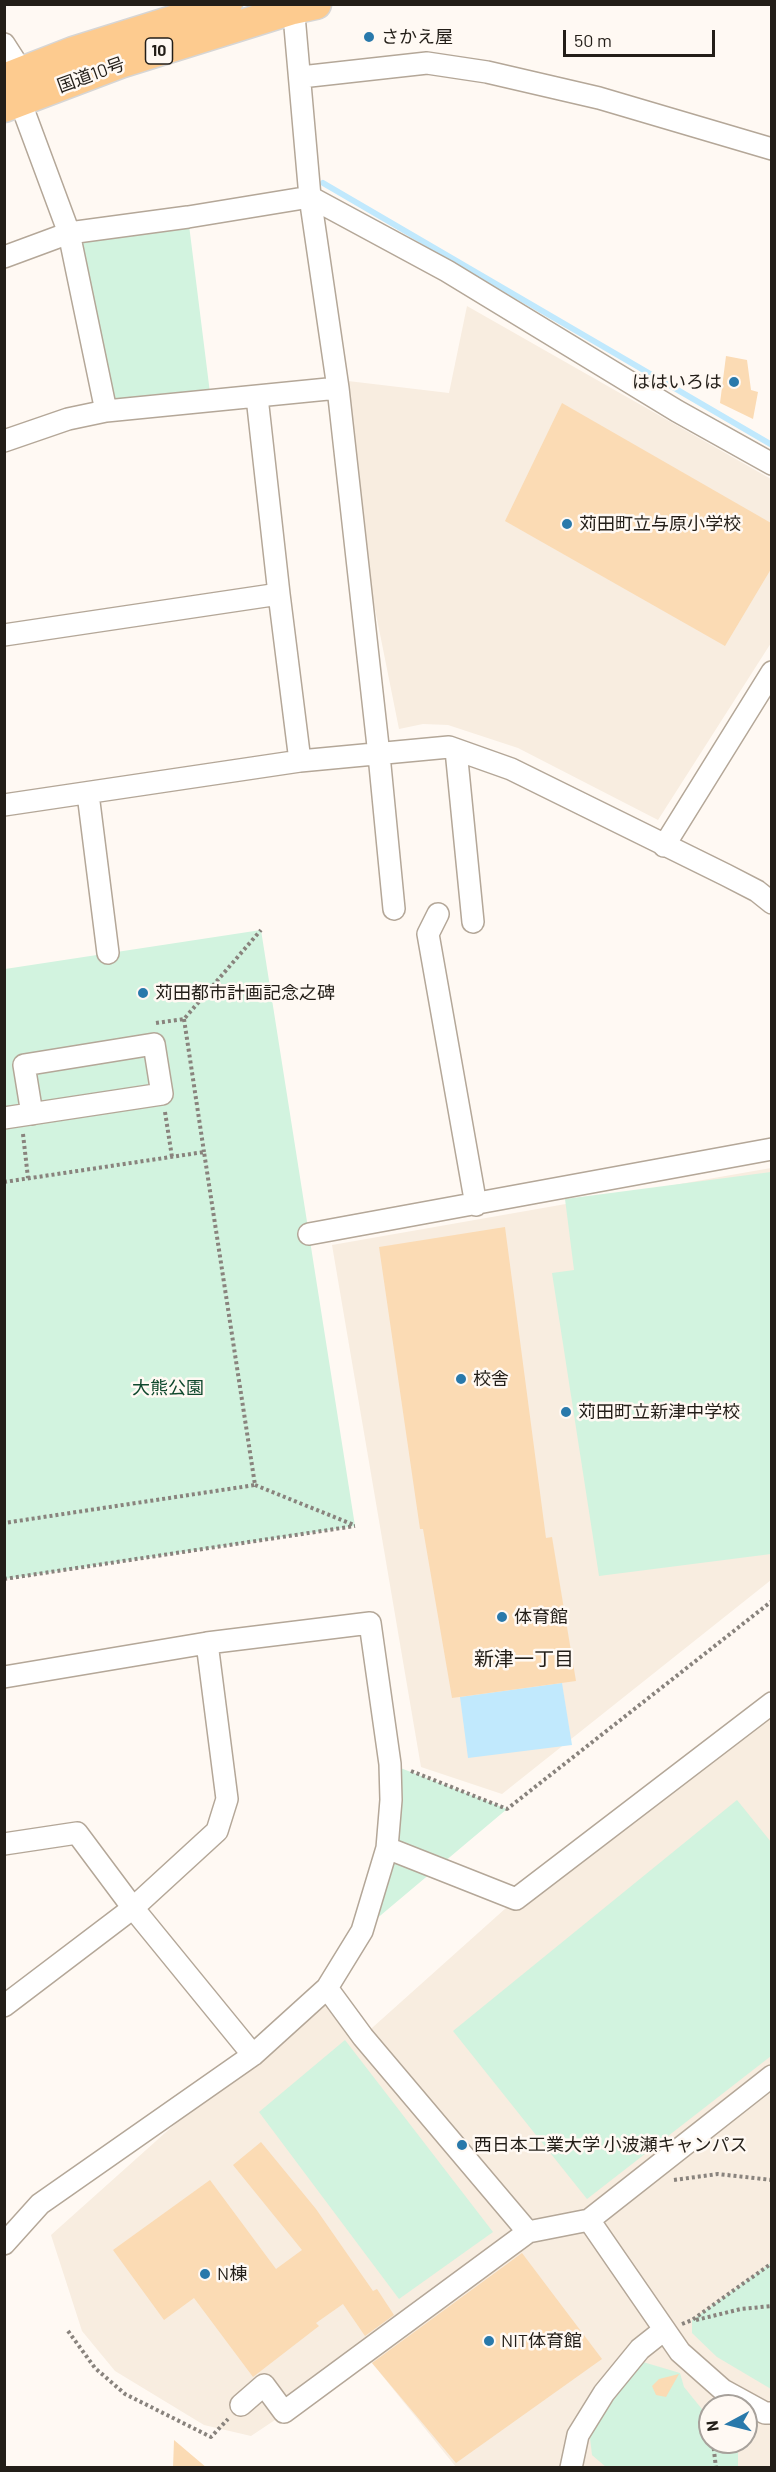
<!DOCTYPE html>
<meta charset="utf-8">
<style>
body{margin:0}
#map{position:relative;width:776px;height:2472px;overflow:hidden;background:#fff9f3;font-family:Barlow,sans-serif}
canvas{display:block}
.frame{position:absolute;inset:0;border:6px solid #231e18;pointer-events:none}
.north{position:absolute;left:698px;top:2394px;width:60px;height:60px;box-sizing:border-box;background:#fff9f3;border:2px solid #a7a19b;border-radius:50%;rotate:263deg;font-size:16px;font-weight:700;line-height:24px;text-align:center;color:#231e18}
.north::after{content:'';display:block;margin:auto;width:21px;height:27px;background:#2979ab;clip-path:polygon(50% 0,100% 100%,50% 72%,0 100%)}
.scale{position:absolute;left:563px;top:30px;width:152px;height:27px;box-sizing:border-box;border:3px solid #231e18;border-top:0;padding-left:8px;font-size:18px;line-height:21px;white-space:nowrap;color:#231e18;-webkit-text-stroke:4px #fff9f3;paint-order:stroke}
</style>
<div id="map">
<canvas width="776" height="2472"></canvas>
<div class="frame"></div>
<div class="north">N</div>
<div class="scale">50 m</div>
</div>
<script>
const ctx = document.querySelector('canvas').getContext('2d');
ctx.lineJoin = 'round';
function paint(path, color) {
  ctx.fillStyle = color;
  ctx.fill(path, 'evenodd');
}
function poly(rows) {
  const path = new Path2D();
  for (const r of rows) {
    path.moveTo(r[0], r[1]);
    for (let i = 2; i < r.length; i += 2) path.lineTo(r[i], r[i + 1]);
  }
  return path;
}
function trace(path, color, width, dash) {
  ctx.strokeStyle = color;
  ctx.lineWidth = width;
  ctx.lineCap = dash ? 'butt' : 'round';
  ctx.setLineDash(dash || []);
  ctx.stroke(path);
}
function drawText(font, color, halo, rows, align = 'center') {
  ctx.font = font + ' Barlow,"Noto Sans JP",sans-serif';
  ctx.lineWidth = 5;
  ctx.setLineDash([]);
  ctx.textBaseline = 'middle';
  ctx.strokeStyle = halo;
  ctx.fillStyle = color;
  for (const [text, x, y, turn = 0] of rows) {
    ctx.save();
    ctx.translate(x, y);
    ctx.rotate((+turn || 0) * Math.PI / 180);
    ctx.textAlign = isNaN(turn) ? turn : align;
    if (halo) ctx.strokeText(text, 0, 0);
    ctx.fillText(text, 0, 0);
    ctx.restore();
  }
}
paint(poly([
 [467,306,771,479,771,643,658,820,518,748,448,725,423,724,399,729,367,569,348,381,449,393],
 [771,1168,771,1580,502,1794,421,1767,332,1245],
 [771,1703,771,2467,456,2467,368,2358,251,2436,204,2425,115,2371,82,2331,51,2235,327,1988,363,2036,516,1899],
 [710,2406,746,2406,746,2442,710,2442]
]), '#f8ede0');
paint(poly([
 [188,217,211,401,106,411,69,233],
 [261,930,355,1526,5,1579,5,969],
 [771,1172,771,1554,599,1576,552,1273,574,1270,565,1199],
 [390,1764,507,1809,362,1931,378,1882],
 [737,1800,771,1842,771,2056,587,2199,453,2031],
 [345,2040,493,2232,399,2299,259,2112],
 [771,2263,771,2389,717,2357,692,2333,692,2320],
 [643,2362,680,2373,684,2387,710,2419,710,2442,738,2442,738,2467,606,2467,592,2455,590,2438,597,2416,630,2375]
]), '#d2f3df');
paint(poly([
 [562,1683,572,1745,468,1758,460,1697]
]), '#c1e9fd');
trace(poly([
 [323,183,772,445]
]), '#c1e9fd', 6);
paint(poly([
 [726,356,747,360,751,390,758,392,753,419,720,403],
 [562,403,771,523,771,569,725,646,505,521],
 [505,1227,546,1538,552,1537,576,1681,452,1698,423,1529,420,1529,379,1247],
 [261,2142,316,2209,373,2291,377,2289,394,2315,365,2336,343,2304,316,2323,319,2326,253,2377,194,2298,164,2320,113,2250,210,2180,276,2269,302,2250,233,2165],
 [522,2253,602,2359,456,2463,372,2363],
 [679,2374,666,2397,656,2395,652,2386,659,2379],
 [174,2440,207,2468,173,2468]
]), '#fbdbb4');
const minor = poly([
 [293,4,310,197,338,388,379,755,394,909],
 [4,44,22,72,20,101,69,233,106,411],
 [301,77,427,63,487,72,599,98,772,149],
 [4,257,69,233,188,217,310,197,447,271,677,411,772,464],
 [257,397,279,594,300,761],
 [4,441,68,419,106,411,338,388],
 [4,635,279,594],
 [456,750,473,922],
 [88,794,108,953],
 [4,805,300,761,449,747,511,769,726,875,757,891,772,903],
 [664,846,772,672],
 [438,914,428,934,476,1205],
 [4,1118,162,1094,154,1044,24,1065,32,1114],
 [309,1234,772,1149],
 [4,1677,207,1643,370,1623,390,1764,391,1800,387,1848,362,1931,327,1988,253,2055,40,2204,4,2244],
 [4,1844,77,1833,133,1908,253,2055],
 [387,1848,516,1899,772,1703],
 [327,1988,363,2037,528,2232,589,2220,680,2352,723,2390,765,2413,772,2413],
 [4,2006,133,1908,217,1831,227,1799,207,1643],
 [589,2220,772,2076],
 [241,2405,264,2385,284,2412,528,2232],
 [571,2468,578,2435,604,2393,640,2349,664,2330]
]);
const highway = poly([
 [4,79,73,52,227,4],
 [4,107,120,63,293,9,316,4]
]);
trace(minor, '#b4a798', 24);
trace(highway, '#d7d6d5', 33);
trace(poly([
 [184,1019,204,1152],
 [156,1023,184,1019,261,930],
 [165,1112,172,1157],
 [23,1134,28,1178],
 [4,1182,204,1152,255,1485,4,1523],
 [255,1485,354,1525],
 [4,1579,355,1526],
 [411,1771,507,1809,772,1601],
 [674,2180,718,2174,772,2180],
 [696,2320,741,2309,772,2306],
 [682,2324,692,2320,772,2263],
 [68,2331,95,2368,125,2394,211,2437,228,2419],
 [713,2442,716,2468]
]), '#89837d', 4, [3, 3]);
trace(minor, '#fff', 21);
trace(highway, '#fdcb8f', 30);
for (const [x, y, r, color] of [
 [369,37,6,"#2979ab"],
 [734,382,6,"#2979ab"],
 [567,524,6,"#2979ab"],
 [143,993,6,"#2979ab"],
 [461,1379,6,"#2979ab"],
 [566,1412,6,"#2979ab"],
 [502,1617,6,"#2979ab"],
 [462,2145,6,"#2979ab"],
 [205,2274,6,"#2979ab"],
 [489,2341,6,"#2979ab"]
]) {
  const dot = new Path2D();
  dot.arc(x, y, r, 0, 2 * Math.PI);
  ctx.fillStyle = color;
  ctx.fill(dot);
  trace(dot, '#fff9f3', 2);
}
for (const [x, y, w] of [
 [159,51,27]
]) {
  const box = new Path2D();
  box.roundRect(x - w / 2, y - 13, w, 26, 4.5);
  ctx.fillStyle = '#fff9f3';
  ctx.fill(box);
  trace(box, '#231e18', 1.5);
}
drawText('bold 16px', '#231e18', null, [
 ["10",159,51]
]);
drawText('18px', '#231e18', '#fff9f3', [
 ["さかえ屋",381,37],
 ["ははいろは",722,382,"right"],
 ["苅田町立与原小学校",579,524],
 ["苅田都市計画記念之碑",155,993],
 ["校舎",473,1379],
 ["苅田町立新津中学校",578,1412],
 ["体育館",514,1617],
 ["西日本工業大学 小波瀬キャンパス",474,2145],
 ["N棟",217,2274],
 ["NIT体育館",501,2341]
], 'left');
drawText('18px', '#231e18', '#fff9f3', [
 ["国道10号",91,75,-20]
]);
drawText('18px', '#0f482d', '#fff9f3', [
 ["大熊公園",168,1388]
]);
drawText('20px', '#231e18', '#fff9f3', [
 ["新津一丁目",524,1659]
]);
</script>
